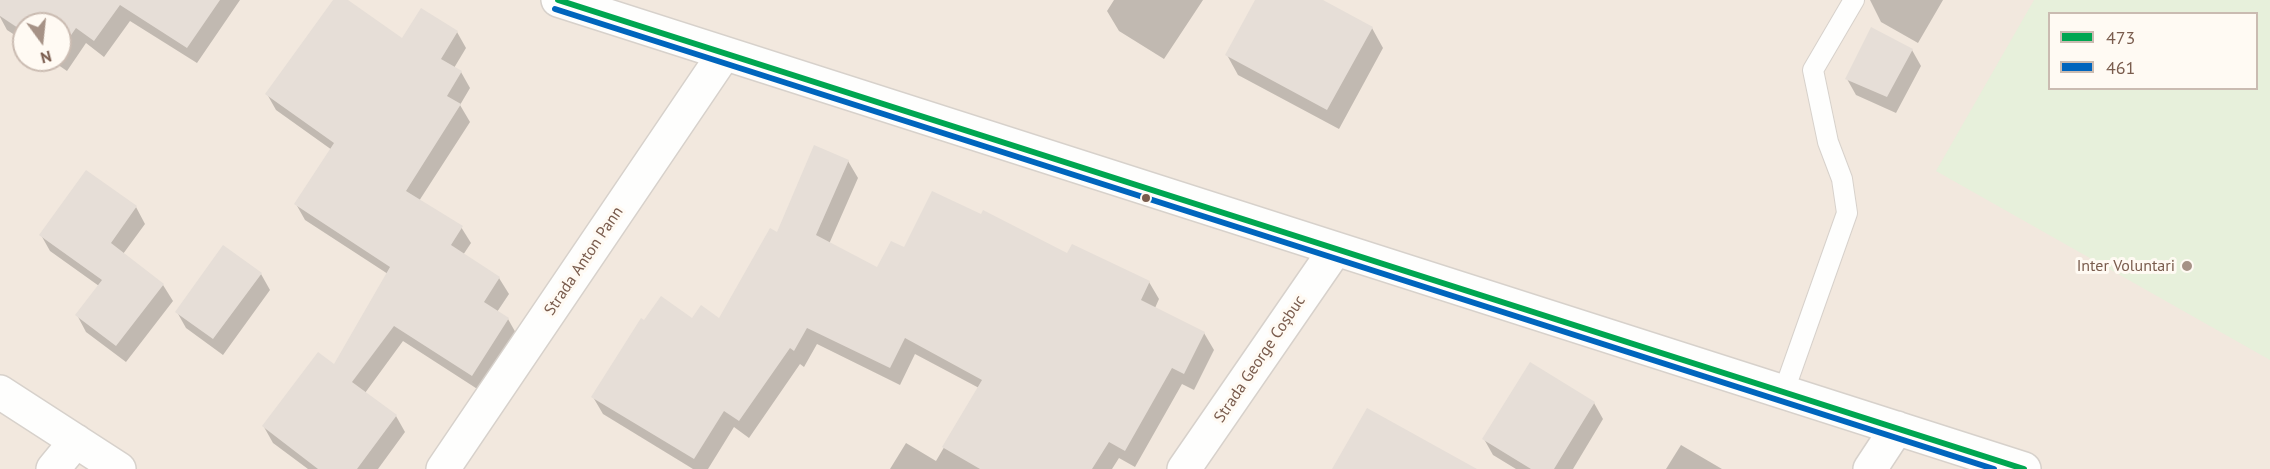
<!DOCTYPE html>
<meta charset="utf-8">
<style>
body{margin:0}
#map{position:relative;width:2270px;height:469px;overflow:hidden;background:#f9f5f0;font-family:"PT Sans",sans-serif}
canvas{display:block}
.legend{position:absolute;left:2048px;top:12px;width:210px;height:78px;box-sizing:border-box;background:#fffaf3;border:2px solid #cabbb1;margin:0;padding:8px 10px;list-style:none;font-size:18px;color:#7a5c4d}
.legend li{display:flex;align-items:center;gap:12px;height:30px}
.legend b{width:30px;border:2px solid #cabbb1}
.north{position:absolute;left:12px;top:12px;width:60px;height:60px;box-sizing:border-box;background:#fffaf3;border:2px solid #cabbb1;border-radius:50%;rotate:165deg;font-size:16px;font-weight:700;line-height:24px;text-align:center;color:#7a5c4d}
.north::after{content:'';display:block;margin:auto;width:21px;height:27px;background:#a69286;clip-path:polygon(50% 0,100% 100%,50% 72%,0 100%)}
</style>
<div id="map">
<canvas width="2270" height="469"></canvas>
<ul class="legend">
<li><b style="height:8px;background:#00a651"></b>473</li>
<li><b style="height:8px;background:#0065bd"></b>461</li>
</ul>
<div class="north">N</div>
</div>
<script>
const ctx = document.querySelector('canvas').getContext('2d');
ctx.lineJoin = 'round';
function paint(path, color) {
  ctx.fillStyle = color;
  ctx.fill(path, 'evenodd');
}
function poly(rows) {
  const path = new Path2D();
  for (const r of rows) {
    path.moveTo(r[0], r[1]);
    for (let i = 2; i < r.length; i += 2) path.lineTo(r[i], r[i + 1]);
  }
  return path;
}
function trace(path, color, width, dash) {
  ctx.strokeStyle = color;
  ctx.lineWidth = width;
  ctx.lineCap = dash ? 'butt' : 'round';
  ctx.setLineDash(dash || []);
  ctx.stroke(path);
}
function drawText(font, color, halo, rows, align = 'center') {
  ctx.font = font + ' "PT Sans",sans-serif';
  ctx.lineWidth = 6;
  ctx.setLineDash([]);
  ctx.textBaseline = 'middle';
  ctx.strokeStyle = halo;
  ctx.fillStyle = color;
  for (const [text, x, y, turn = 0] of rows) {
    ctx.save();
    ctx.translate(x, y);
    ctx.rotate((+turn || 0) * Math.PI / 180);
    ctx.textAlign = isNaN(turn) ? turn : align;
    if (halo) ctx.strokeText(text, 0, 0);
    ctx.fillText(text, 0, 0);
    ctx.restore();
  }
}
paint(poly([
 [0,0,2270,0,2270,469,0,469],
 [2050,14,2256,14,2256,88,2050,88],
 [24,24,60,24,60,60,24,60]
]), '#f2e8de');
paint(poly([
 [2034,0,2270,0,2270,360,1936,171],
 [2050,14,2256,14,2256,88,2050,88]
]), '#e7f0db');
paint(poly([
 [7,0,240,0,197,63,130,21,104,57,86,43,67,71,51,60,60,60,60,24,24,24,24,41,7,30,0,17,0,10],
 [334,0,346,0,402,40,457,32,466,48,454,68,461,72,470,88,460,105,470,122,419,201,461,227,471,243,463,255,499,278,509,294,497,312,508,319,517,335,482,392,403,341,365,393,396,416,405,432,378,469,308,469,273,443,264,427,335,366,388,274,305,220,296,204,332,150,276,110,267,94],
 [1114,0,1203,0,1164,59,1119,31,1107,11],
 [1256,0,1320,0,1372,28,1383,48,1339,129,1238,75,1227,55],
 [1870,0,1943,0,1918,43,1881,22],
 [1912,50,1921,66,1896,113,1856,95,1847,79],
 [848,161,858,178,829,244,878,269,904,249,1067,255,1149,282,1159,299,1155,308,1204,333,1214,350,1194,390,1182,384,1135,467,1119,458,1112,469,890,469,906,443,936,461,979,388,915,354,900,385,817,344,804,367,800,364,749,438,734,427,708,469,693,469,603,414,593,397,693,320,720,320,778,234],
 [136,207,145,224,123,254,163,285,173,301,126,362,86,332,77,315,99,286,50,251,41,235],
 [261,274,270,290,223,355,186,328,177,312],
 [1594,403,1603,419,1573,469,1516,469,1493,455,1484,439],
 [1681,445,1722,469,1666,469]
]), '#0003');
paint(poly([
 [0,0,220,0,187,48,120,5,94,41,76,28,60,51,60,24,24,24,24,32,0,16],
 [333,0,348,0,402,38,421,8,458,31,441,59,462,71,447,96,461,104,406,191,463,226,451,245,500,277,484,302,509,318,472,376,394,326,352,382,397,415,357,469,318,469,262,426,318,352,334,364,390,267,294,204,334,143,265,94],
 [1255,0,1323,0,1373,27,1327,110,1225,55],
 [1871,27,1913,49,1887,97,1845,79],
 [814,145,849,160,816,235,877,267,891,241,904,247,932,191,981,214,983,210,1067,253,1072,244,1150,281,1141,300,1205,332,1184,374,1172,368,1125,451,1109,442,1092,469,980,469,942,447,982,380,905,338,890,368,807,328,794,351,790,348,739,421,724,411,694,459,591,397,641,318,644,320,661,296,692,318,701,305,719,318,770,228,777,232],
 [86,170,137,206,111,243,164,284,116,346,75,315,102,280,39,235],
 [223,245,262,273,213,339,175,312],
 [1530,362,1595,402,1554,469,1531,469,1482,439],
 [1367,408,1477,469,1332,469]
]), '#e6ded7');
const service = poly([
 [1784,391,1847,213,1842,179,1828,142,1813,70,1854,0]
]);
const minor = poly([
 [0,392,119,469],
 [53,469,76,441],
 [443,469,724,54],
 [1184,469,1335,250]
]);
const tertiary = poly([
 [558,0,2024,469],
 [1870,469,1897,428]
]);
trace(service, '#d7d1cb', 22);
trace(minor, '#d7d1cb', 36);
trace(tertiary, '#d7d1cb', 36);
trace(service, '#fefefd', 20);
trace(minor, '#fefefd', 33);
trace(tertiary, '#fefefd', 33);
trace(poly([
 [558,0,2024,469]
]), '#00a651', 6);
trace(poly([
 [555,9,1994,469]
]), '#0065bd', 6);
for (const [x, y, r, color] of [
 [1146,198,5,"#7a5c4d"],
 [2187,266,6,"#a69286"]
]) {
  const dot = new Path2D();
  dot.arc(x, y, r, 0, 2 * Math.PI);
  ctx.fillStyle = color;
  ctx.fill(dot);
  trace(dot, '#fffaf3', 2);
}
drawText('16px', '#7a5c4d', '#fffaf3', [
 ["Strada Anton Pann",584,261,-56],
 ["Strada George Coșbuc",1260,359,-56]
]);
drawText('16px', '#7a5c4d', '#fffaf3', [
 ["Inter Voluntari",2175,266]
], 'right');
</script>
